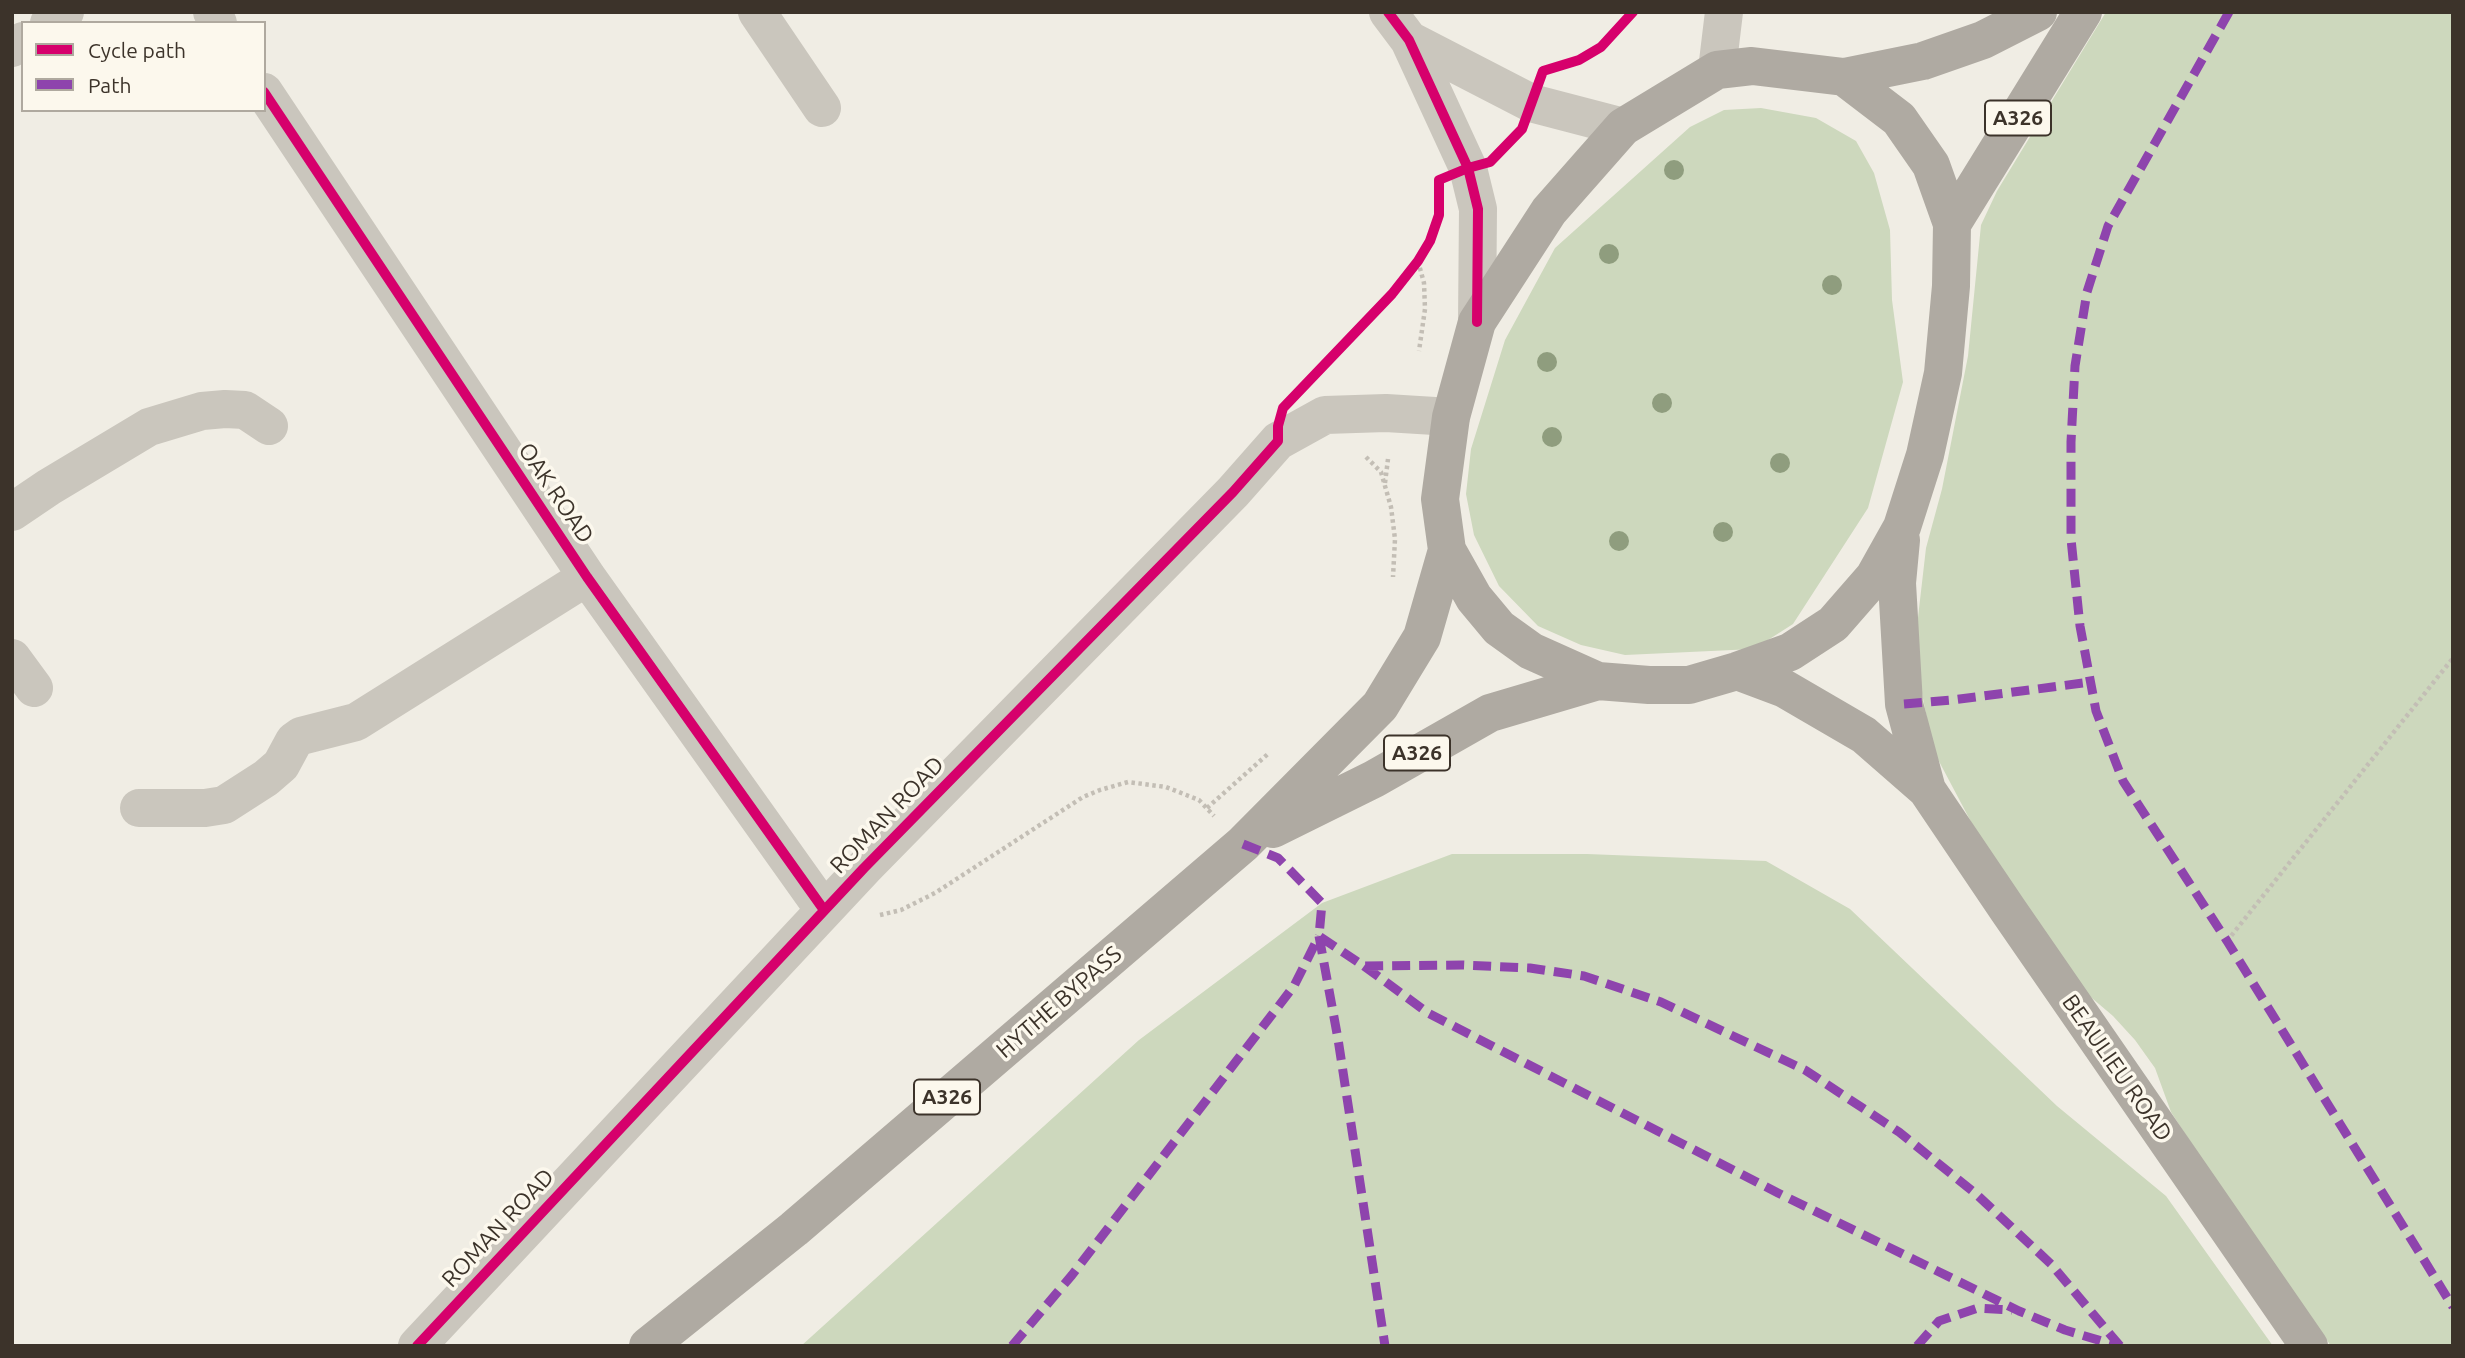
<!DOCTYPE html>
<style>
body{margin:0}
#map{position:relative;width:2465px;height:1358px;overflow:hidden;background:#f0ede4;font-family:Ubuntu,sans-serif}
canvas{display:block}
.frame{position:absolute;inset:0;border:14px solid #3c332a;pointer-events:none}
.legend{position:absolute;left:21px;top:21px;width:245px;height:91px;box-sizing:border-box;background:#fcf8ed;border:2px solid #afa99f;margin:0;padding:9px 12px;list-style:none;font-size:21px;color:#3c332a}
.legend li{display:flex;align-items:center;gap:14px;height:35px}
.legend b{width:35px;border:2px solid #afa99f}
</style>
<div id="map">
<canvas width="2465" height="1358"></canvas>
<div class="frame"></div>
<ul class="legend">
<li><b style="height:9px;background:#d6006c"></b>Cycle path</li>
<li><b style="height:9px;background:#8e44ad"></b>Path</li>
</ul>
</div>
<script>
const ctx = document.querySelector('canvas').getContext('2d');
ctx.lineJoin = 'round';
function paint(path, color) {
  ctx.fillStyle = color;
  ctx.fill(path, 'evenodd');
}
function poly(rows) {
  const path = new Path2D();
  for (const r of rows) {
    path.moveTo(r[0], r[1]);
    for (let i = 2; i < r.length; i += 2) path.lineTo(r[i], r[i + 1]);
  }
  return path;
}
function trace(path, color, width, dash) {
  ctx.strokeStyle = color;
  ctx.lineWidth = width;
  ctx.lineCap = dash ? 'butt' : 'round';
  ctx.setLineDash(dash || []);
  ctx.stroke(path);
}
function drawText(font, color, halo, rows, align = 'center') {
  ctx.font = font + ' Ubuntu,sans-serif';
  ctx.lineWidth = 7;
  ctx.setLineDash([]);
  ctx.textBaseline = 'middle';
  ctx.strokeStyle = halo;
  ctx.fillStyle = color;
  for (const [text, x, y, turn = 0] of rows) {
    ctx.save();
    ctx.translate(x, y);
    ctx.rotate((+turn || 0) * Math.PI / 180);
    ctx.textAlign = isNaN(turn) ? turn : align;
    if (halo) ctx.strokeText(text, 0, 0);
    ctx.fillText(text, 0, 0);
    ctx.restore();
  }
}
paint(poly([
 [2106,12,2453,12,2453,1346,2331,1346,2222,1191,2171,1112,2155,1068,2135,1040,2113,1016,2080,988,1996,869,1933,750,1914,652,1926,548,1942,489,1968,356,1981,225,1997,191],
 [1761,108,1816,118,1856,141,1874,173,1890,230,1892,300,1903,382,1868,508,1793,624,1754,649,1625,655,1581,645,1538,626,1499,586,1474,535,1466,494,1471,449,1505,340,1555,248,1690,127,1724,110],
 [1452,854,1587,854,1766,861,1850,909,2057,1106,2166,1196,2273,1346,801,1346,1139,1040,1322,903]
]), '#cdd8bd');
trace(poly([
 [1418,261,1424,283,1425,309,1419,351],
 [1366,457,1381,472,1391,507,1395,539,1393,577],
 [1385,483,1388,459],
 [1207,808,1269,753],
 [880,915,901,910,935,893,1083,797,1100,790,1128,782,1166,787,1199,800,1214,816],
 [2227,941,2453,658]
]), '#c3beb5', 4.5, [3.5, 3.5]);
trace(poly([
 [212,12,218,23],
 [757,12,822,108],
 [1388,12,1409,40,1468,168,1478,209,1477,322],
 [49,23,65,12],
 [1409,40,1531,103,1623,127],
 [12,48,23,41],
 [1717,70,1724,12],
 [264,92,587,577,824,910],
 [12,512,49,487,149,427,202,411,225,409,245,410,269,426],
 [12,658,34,688],
 [139,808,205,808,224,805,266,778,281,765,294,741,301,736,356,722,587,577],
 [417,1346,864,868,1233,492,1278,441,1325,415,1386,413,1451,417]
]), '#cac6bd', 38);
trace(poly([
 [1844,77,1899,119,1931,165,1952,224,1951,286,1943,373,1925,455,1902,527,1874,577,1833,624,1790,652,1737,671,1689,685,1649,685,1598,681,1531,651,1499,628,1474,598,1447,550,1440,499,1451,417,1477,322,1549,211,1623,127,1717,70,1752,66,1844,77,1923,61,1983,40,2038,12],
 [1952,224,2083,12],
 [1901,540,1897,583,1904,704,1927,790],
 [1737,671,1785,689,1864,735,1927,790,2008,910,2309,1346],
 [1273,829,1374,779,1490,713,1598,681],
 [648,1346,794,1229,1243,844,1380,706,1422,637,1447,550]
]), '#afaaa2', 38);
trace(poly([
 [2229,12,2108,226,2087,292,2075,366,2071,442,2071,539,2080,626,2096,711,2123,781,2227,941,2453,1307],
 [1904,704,1952,700,2091,682],
 [1243,844,1278,858,1322,903,1319,936,1364,966,1462,965,1530,968,1584,976,1661,1002,1805,1070,1899,1132,1975,1193,2051,1264,2120,1346],
 [1319,936,1338,1039,1385,1346],
 [1364,966,1428,1013,1778,1193,2019,1311,2065,1330,2118,1346],
 [1012,1346,1072,1275,1294,986,1319,936],
 [1917,1346,1939,1321,1978,1308,2012,1310]
]), '#8e44ad', 9, [18, 9]);
trace(poly([
 [1388,12,1409,40,1468,168,1478,209,1477,322],
 [264,92,587,577,824,910],
 [417,1346,864,868,1233,492,1278,441,1278,426,1283,408,1392,294,1418,261,1430,241,1439,215,1439,180,1468,168,1490,162,1522,129,1543,71,1579,60,1601,47,1633,12]
]), '#d6006c', 10);
ctx.fillStyle = '#8f9d7e';
for (const [x, y] of [
 [1674,170],
 [1609,254],
 [1832,285],
 [1547,362],
 [1662,403],
 [1552,437],
 [1780,463],
 [1723,532],
 [1619,541]
]) {
  ctx.beginPath();
  ctx.arc(x, y, 10, 0, 2 * Math.PI);
  ctx.fill();
}
for (const [x, y, w] of [
 [2018,118,66],
 [1417,753,66],
 [947,1097,66]
]) {
  const box = new Path2D();
  box.roundRect(x - w / 2, y - 17.5, w, 35, 5);
  ctx.fillStyle = '#fcf8ed';
  ctx.fill(box);
  trace(box, '#3c332a', 2);
}
drawText('bold 21px', '#3c332a', null, [
 ["A326",2018,118],
 ["A326",1417,753],
 ["A326",947,1097]
]);
drawText('23px', '#3c332a', '#fcf8ed', [
 ["OAK ROAD",556,493,56],
 ["ROMAN ROAD",887,815,-46],
 ["HYTHE BYPASS",1059,1002,-41],
 ["BEAULIEU ROAD",2117,1068,55],
 ["ROMAN ROAD",498,1228,-47]
]);
</script>
